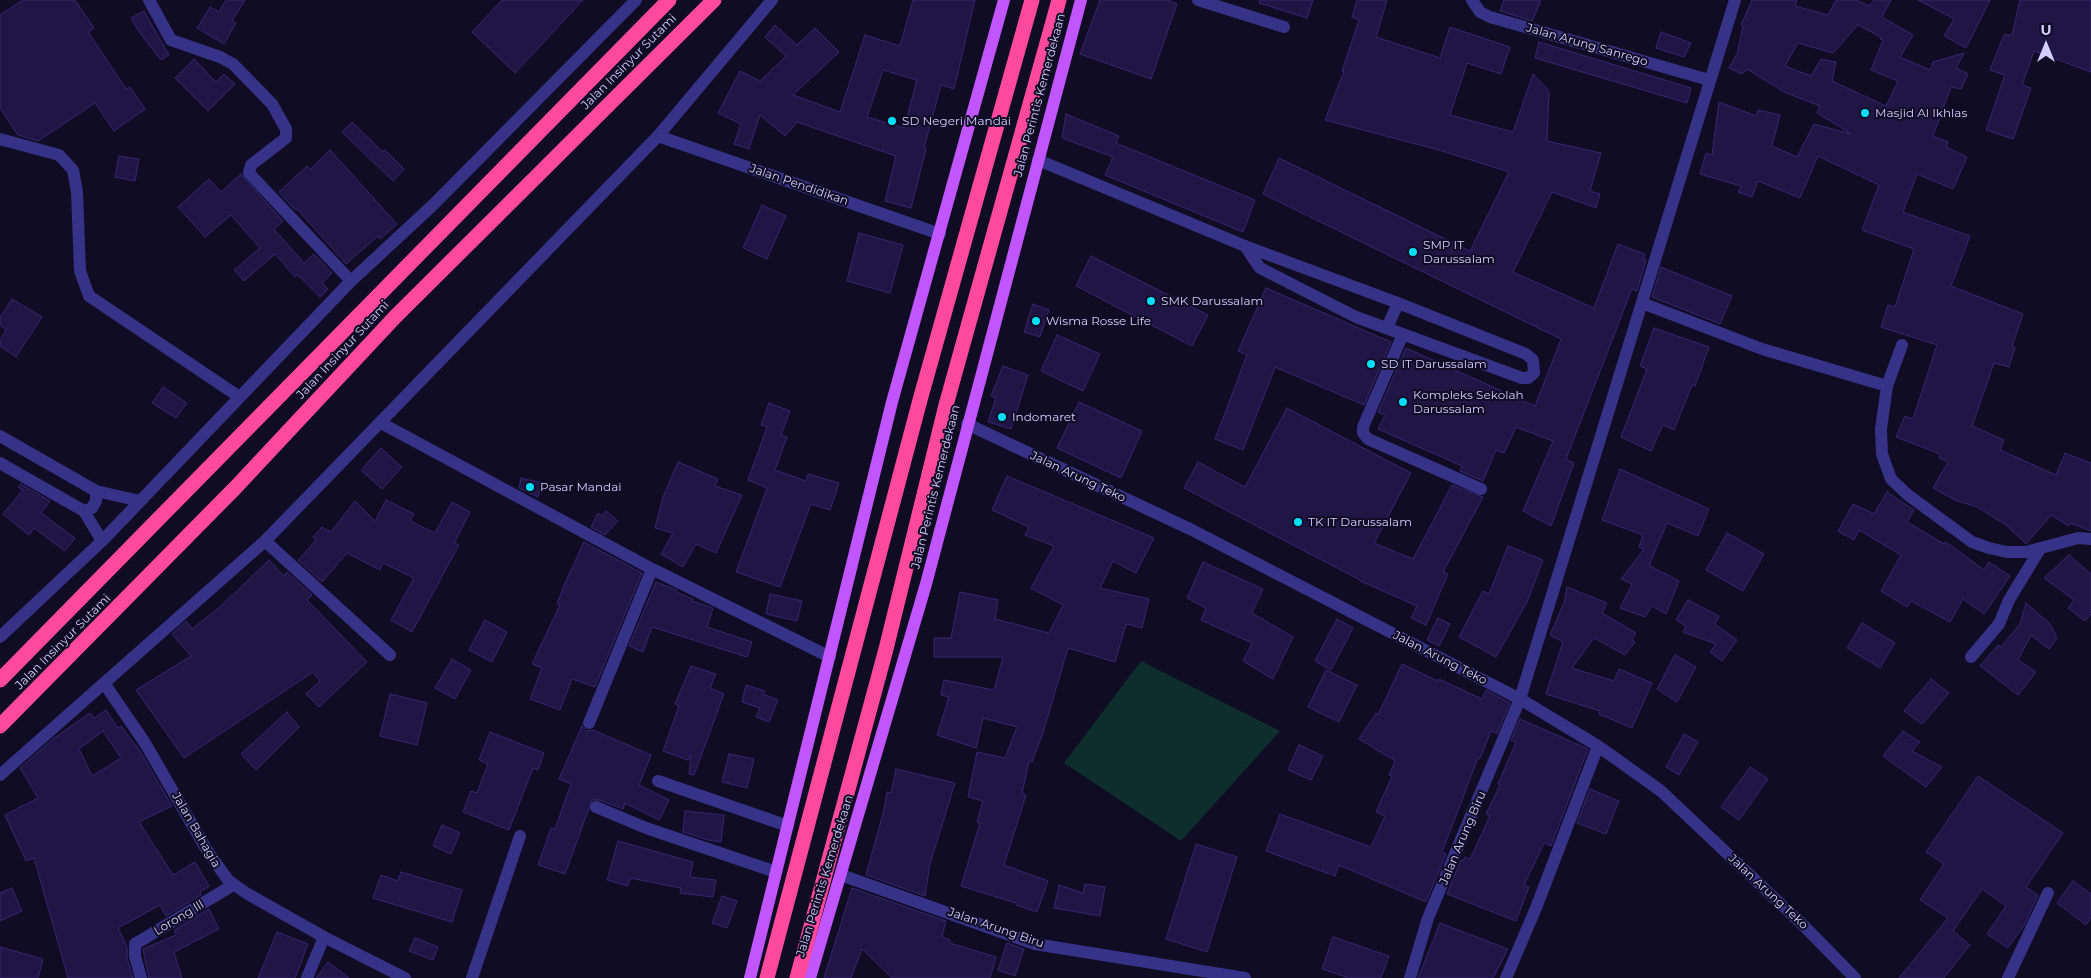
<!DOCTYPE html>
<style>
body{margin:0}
#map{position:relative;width:2091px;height:978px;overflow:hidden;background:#100c24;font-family:Montserrat,sans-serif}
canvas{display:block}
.north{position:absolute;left:2021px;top:20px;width:50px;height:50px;-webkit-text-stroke:4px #100c24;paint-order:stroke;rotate:0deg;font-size:14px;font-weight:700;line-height:20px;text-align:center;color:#d4ceff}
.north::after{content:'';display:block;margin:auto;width:18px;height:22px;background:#d4ceff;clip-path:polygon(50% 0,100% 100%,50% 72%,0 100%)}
</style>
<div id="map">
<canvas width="2091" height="978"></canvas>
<div class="north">U</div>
</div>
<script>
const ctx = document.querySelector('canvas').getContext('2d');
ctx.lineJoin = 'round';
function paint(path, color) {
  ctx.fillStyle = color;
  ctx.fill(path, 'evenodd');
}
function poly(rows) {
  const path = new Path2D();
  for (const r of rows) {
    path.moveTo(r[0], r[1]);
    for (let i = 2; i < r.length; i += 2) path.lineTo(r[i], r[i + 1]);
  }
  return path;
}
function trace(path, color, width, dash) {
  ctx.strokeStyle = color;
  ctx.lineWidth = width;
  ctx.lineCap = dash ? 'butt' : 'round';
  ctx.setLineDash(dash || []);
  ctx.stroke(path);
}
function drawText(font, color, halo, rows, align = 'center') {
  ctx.font = font + ' Montserrat,sans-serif';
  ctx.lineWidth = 4;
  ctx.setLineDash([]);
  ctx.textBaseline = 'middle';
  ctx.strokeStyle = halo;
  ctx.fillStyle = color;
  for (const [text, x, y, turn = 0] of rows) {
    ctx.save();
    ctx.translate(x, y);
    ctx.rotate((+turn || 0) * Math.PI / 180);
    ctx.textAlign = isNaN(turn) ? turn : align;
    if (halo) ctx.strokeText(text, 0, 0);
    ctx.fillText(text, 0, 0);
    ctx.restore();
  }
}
paint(poly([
 [1141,661,1280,731,1181,841,1064,763]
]), '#0e2e2d');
const building = poly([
 [23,0,75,0,94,28,88,32,126,89,130,87,145,109,114,131,95,103,38,141,18,135,0,108,0,15,23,0],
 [226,0,245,0,232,21,236,23,224,44,197,28,210,7,219,12,226,0],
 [502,0,583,0,515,73,472,32,502,0],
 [913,0,975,0,954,89,941,85,924,148,926,149,911,208,885,201,896,156,797,122,785,136,760,115,749,149,734,144,741,124,718,113,740,71,760,81,786,56,765,37,775,25,797,45,815,28,839,52,793,95,840,112,865,35,900,46,913,0],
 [883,70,917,80,904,128,867,117,883,70],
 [1100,0,1167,0,1177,4,1151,79,1080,54,1100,0],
 [1260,0,1313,0,1307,18,1259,3,1260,0],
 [1357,0,1387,0,1376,37,1440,58,1450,27,1510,47,1501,74,1467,63,1450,115,1513,132,1533,74,1549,91,1547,141,1601,153,1590,191,1600,194,1596,208,1552,192,1513,272,1594,308,1618,244,1645,254,1643,259,1646,260,1637,291,1632,289,1628,299,1566,459,1574,463,1551,526,1523,511,1553,441,1516,427,1504,453,1496,450,1483,481,1460,471,1462,466,1378,429,1385,415,1378,412,1406,348,1535,406,1561,339,1263,194,1279,158,1470,251,1509,172,1439,150,1325,120,1344,71,1342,71,1359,20,1352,17,1357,0],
 [1504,0,1541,0,1532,21,1500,11,1504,0],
 [1752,0,1797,0,1795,6,1828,15,1836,0,1856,0,1869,6,1874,0,1891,0,1882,17,1913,35,1900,57,1930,70,1933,62,1964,53,1956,68,1968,74,1961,89,1951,87,1933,136,1948,142,1946,147,1967,157,1953,189,1917,174,1903,212,1970,236,1951,286,2023,314,2012,346,2015,347,2009,367,1994,363,1972,426,2004,440,2000,450,2056,475,2065,453,2091,463,2091,531,2070,523,2069,526,2051,515,2026,544,2006,525,1977,507,1955,500,1933,488,1948,462,1939,458,1940,454,1896,437,1905,416,1913,419,1937,345,1881,327,1888,305,1895,307,1914,249,1862,230,1879,185,1818,156,1800,198,1758,181,1752,197,1738,192,1741,186,1700,174,1706,153,1712,155,1719,102,1756,116,1758,110,1780,115,1772,146,1797,157,1814,124,1851,134,1817,113,1820,106,1784,92,1747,69,1742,74,1729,68,1737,54,1743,26,1741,25,1752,0],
 [1858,25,1881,37,1880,39,1883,40,1871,70,1898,81,1886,106,1832,81,1836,62,1821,59,1811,76,1785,66,1798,43,1833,53,1858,25],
 [1918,0,1990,0,1966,48,1944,36,1954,19,1918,0],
 [2020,0,2091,0,2091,72,2034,51,2022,85,2031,88,2013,139,1986,130,2005,75,1990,70,2004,35,2012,35,2020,0],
 [144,11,169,55,161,60,139,32,131,18,144,11],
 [1661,32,1691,43,1684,57,1656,48,1661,32],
 [1539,42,1691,88,1687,103,1535,58,1539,42],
 [194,59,216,82,224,74,235,84,208,111,175,78,194,59],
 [1066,114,1119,136,1116,143,1255,200,1243,232,1105,175,1113,157,1062,138,1066,114],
 [352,122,383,152,385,150,404,169,393,181,342,132,352,122],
 [330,150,397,224,380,239,378,236,346,264,297,209,295,210,279,192,307,166,310,170,330,150],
 [119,156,139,159,135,181,115,177,119,156],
 [241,174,283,221,274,229,304,263,314,254,332,273,322,283,328,289,320,297,298,275,295,277,275,254,244,281,234,270,260,248,231,215,205,237,178,207,209,179,221,192,241,174],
 [762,205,786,216,767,259,743,248,762,205],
 [859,233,903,245,890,293,847,281,859,233],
 [1091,256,1208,315,1192,346,1076,286,1091,256],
 [1661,267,1732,296,1720,324,1652,297,1661,267],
 [1266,288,1391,342,1364,405,1275,367,1243,450,1215,439,1247,355,1238,351,1266,288],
 [12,299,42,317,16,357,0,346,0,340,6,330,0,325,0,317,12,299],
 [1033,304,1049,310,1040,337,1024,332,1033,304],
 [1654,328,1709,347,1695,386,1692,385,1674,430,1663,425,1651,451,1621,437,1647,369,1640,366,1654,328],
 [1057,335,1100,354,1083,391,1041,371,1057,335],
 [1003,366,1028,375,1011,429,988,422,996,398,991,396,1003,366],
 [163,387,187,403,176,418,152,403,163,387],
 [1079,402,1142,431,1121,478,1057,448,1079,402],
 [769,403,790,411,781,435,787,437,775,470,806,481,808,474,839,483,830,510,811,504,780,587,736,572,767,488,748,480,767,427,761,425,769,403],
 [1287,408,1411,473,1374,543,1413,559,1452,485,1483,497,1443,572,1448,574,1426,625,1411,618,1417,606,1360,581,1360,580,1184,488,1198,462,1245,487,1287,408],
 [381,448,402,467,382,489,361,470,381,448],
 [678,462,718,479,715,486,742,495,716,553,696,544,683,567,661,554,673,533,655,528,663,497,678,462],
 [1620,469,1709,509,1698,536,1667,523,1650,563,1650,566,1679,581,1666,614,1652,606,1645,617,1620,608,1632,584,1621,579,1644,549,1639,547,1643,535,1602,520,1620,469],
 [1007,476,1154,538,1136,573,1113,561,1100,588,1149,599,1142,628,1126,624,1115,662,1068,648,1043,733,1032,762,1029,761,1022,794,1026,795,1004,865,1048,881,1037,912,1016,905,1016,903,961,886,980,823,977,822,983,801,968,797,977,752,1005,758,1017,727,983,718,976,748,937,735,949,697,941,695,944,680,994,690,1003,657,934,657,934,638,951,638,960,592,998,600,995,619,1049,633,1063,605,1031,588,1054,546,1025,535,1029,527,992,510,1007,476],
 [521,478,542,483,538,497,519,488,521,478],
 [21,484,50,501,41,513,75,538,65,551,34,528,29,535,3,514,23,490,18,487,21,484],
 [1887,492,1914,510,1907,522,1944,544,1946,542,1984,570,1989,562,2010,576,1984,614,1963,599,1950,622,1911,601,1907,607,1881,591,1901,555,1859,530,1854,540,1838,531,1853,504,1874,514,1887,492],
 [386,500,414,514,410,521,435,533,452,502,470,512,454,543,459,545,412,632,391,620,414,578,383,563,380,570,347,553,322,582,298,560,316,540,313,537,322,527,331,532,355,501,375,521,386,500],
 [606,511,618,521,605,535,591,527,598,513,602,516,606,511],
 [1727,533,1764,554,1743,591,1706,570,1727,533],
 [584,542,642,573,595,687,572,679,560,710,530,699,542,668,532,664,560,605,557,604,565,583,584,542],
 [1508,546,1543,560,1527,602,1496,657,1459,637,1483,591,1489,594,1508,546],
 [2069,555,2091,574,2091,614,2085,621,2068,608,2074,600,2044,578,2069,555],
 [269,560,284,576,287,572,312,595,307,600,367,662,319,707,306,694,320,681,313,672,184,758,136,690,191,656,172,634,186,621,192,629,221,606,269,560],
 [1203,562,1263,589,1252,613,1293,637,1273,679,1243,661,1252,643,1201,620,1206,608,1187,598,1203,562],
 [656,582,677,590,676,592,693,599,692,601,713,608,707,627,752,642,747,657,652,627,643,652,629,646,656,582],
 [1567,587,1607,603,1602,613,1636,633,1632,640,1635,642,1625,655,1594,638,1572,668,1614,681,1619,669,1652,683,1632,728,1599,714,1600,711,1546,694,1563,642,1550,635,1564,603,1567,587],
 [770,594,802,601,797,621,766,614,770,594],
 [1688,600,1719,616,1715,624,1737,640,1722,661,1710,652,1716,644,1683,632,1686,626,1676,620,1688,600],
 [2026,603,2049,623,2056,635,2056,640,2049,649,2031,635,2018,660,2036,672,2018,695,1980,666,1998,645,2001,647,2020,624,2026,603],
 [1438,618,1450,624,1439,646,1427,640,1438,618],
 [1337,619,1353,628,1331,670,1315,661,1337,619],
 [485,620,507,632,492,662,469,650,485,620],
 [1862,623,1895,643,1880,668,1847,648,1862,623],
 [1675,655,1696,667,1677,702,1657,689,1675,655],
 [452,659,471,670,455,699,435,688,452,659],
 [1402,664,1438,681,1439,679,1482,699,1486,690,1510,703,1497,734,1491,731,1480,758,1478,758,1442,852,1446,854,1426,902,1339,865,1335,876,1266,851,1280,814,1371,847,1385,816,1376,812,1392,776,1389,775,1395,761,1359,739,1376,713,1378,715,1402,664],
 [691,666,716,674,710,688,724,694,694,775,689,774,691,754,688,760,663,751,679,706,675,704,691,666],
 [1326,670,1357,685,1339,722,1308,707,1326,670],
 [1931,679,1949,693,1922,724,1904,711,1931,679],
 [746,685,765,691,763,694,778,700,769,722,756,717,760,708,742,702,746,685],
 [390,694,427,703,417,745,380,736,390,694],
 [106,710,118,728,121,726,140,751,172,806,139,822,173,875,195,862,209,886,200,892,201,895,166,916,160,905,118,928,127,947,127,958,133,978,68,978,34,858,26,861,5,815,38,798,20,768,54,738,90,713,94,718,106,710],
 [103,731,121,758,92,776,79,749,103,731],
 [287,712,299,727,256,770,241,754,287,712],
 [1520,719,1588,749,1551,846,1544,843,1524,885,1529,887,1516,921,1447,894,1461,860,1463,861,1465,857,1470,859,1490,816,1486,814,1500,785,1498,784,1516,742,1511,740,1520,719],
 [582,726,586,731,593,730,651,755,639,785,669,800,659,820,625,803,623,809,599,800,592,800,565,874,538,865,551,828,555,829,571,784,559,779,582,726],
 [1903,731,1920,742,1912,751,1942,767,1926,787,1883,756,1903,731],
 [490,732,544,753,538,770,533,768,509,830,463,812,471,791,477,793,488,764,479,760,490,732],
 [1684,734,1698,742,1679,775,1666,767,1684,734],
 [1299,745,1323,756,1311,780,1288,770,1299,745],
 [729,754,754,759,747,788,722,782,729,754],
 [1750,767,1768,779,1739,820,1721,807,1750,767],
 [896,769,955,783,930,864,925,896,866,875,884,810,887,792,891,793,896,769],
 [1978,776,2063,833,2026,887,2038,895,2025,924,2008,948,1987,934,2006,906,1982,889,1953,931,1970,945,1944,978,1899,978,1948,918,1920,900,1944,864,1926,852,1978,776],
 [1590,789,1619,801,1606,834,1577,823,1590,789],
 [685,811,724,815,721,842,708,840,683,832,685,811],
 [442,825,460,833,451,854,433,846,442,825],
 [618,841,693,862,690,877,716,880,713,897,680,893,681,888,630,878,628,886,607,880,618,841],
 [1196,844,1237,857,1207,952,1166,939,1196,844],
 [401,872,462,890,452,922,373,898,381,875,398,881,401,872],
 [2073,881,2091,894,2091,917,2086,925,2057,903,2073,881],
 [1085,884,1105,887,1100,916,1054,908,1059,885,1083,893,1085,884],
 [12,888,22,911,0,921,0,893,12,888],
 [852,888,946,921,942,937,950,940,950,943,996,957,990,978,892,978,862,949,851,978,824,978,852,888],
 [722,896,737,901,727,928,712,923,722,896],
 [209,909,219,929,174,952,182,978,149,978,143,949,176,935,174,930,209,909],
 [1440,923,1508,949,1493,978,1418,978,1440,923],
 [277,932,308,944,295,978,258,978,277,932],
 [1333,937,1389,956,1381,978,1349,978,1322,969,1333,937],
 [415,938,438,947,433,960,409,951,415,938],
 [1007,943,1024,949,1015,976,998,970,1007,943],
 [0,947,43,959,38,978,0,978,0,947],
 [328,962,349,978,316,978,328,962]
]);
paint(building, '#201646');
trace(building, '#362674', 1);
trace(poly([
 [149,0,171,40,220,57,233,64,272,104,286,129,286,138,251,165,249,173,351,281],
 [1198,0,1284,27],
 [1472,0,1480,12,1490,17,1709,80],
 [658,136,940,234],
 [0,139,59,155,73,170,77,192,80,271,89,296,238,396],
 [1038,160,1245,246,1398,303,1526,354,1533,360,1534,373,1528,378,1522,378,1356,317,1260,268,1245,246],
 [1642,303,1762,349,1887,386,1902,345],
 [1387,328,1398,303],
 [1403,334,1363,427,1363,433,1368,439,1481,489],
 [1887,386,1881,429,1882,454,1891,479,1908,495,1972,542,1989,548,2007,552,2026,552,2078,538,2091,539],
 [381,423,652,569,830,657],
 [967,424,1192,530,1520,699,1598,746,1661,791,1804,926,1855,978],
 [0,436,96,491,140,501],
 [0,463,84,511,102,541],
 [84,511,92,508,96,501,96,491],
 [265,541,390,655],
 [0,637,102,541,351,281,433,205,636,0],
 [1971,657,1999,624,2009,600,2040,549],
 [104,683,145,743,208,852,228,880,246,893,324,937,405,978],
 [589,723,652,569],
 [0,775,265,541,658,136,772,0],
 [658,781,788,826],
 [596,807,646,828,776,872],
 [841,875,1035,944,1245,978],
 [141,978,135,956,135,944,233,885],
 [307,978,324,937],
 [472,978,520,836],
 [1410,978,1428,918,1520,699,1735,0],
 [1506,978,1536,908,1598,746],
 [2008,978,2048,893]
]), '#363287', 12);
trace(poly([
 [750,978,892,402,1004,0],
 [810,978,926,584,1081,0]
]), '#c155ff', 12);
trace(poly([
 [0,680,669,0],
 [0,726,236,487,395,317,714,0],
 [767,978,920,400,1032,0],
 [797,978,886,649,946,405,1059,0]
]), '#ff499f', 15);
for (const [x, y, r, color] of [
 [1865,113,5,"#00dff9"],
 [892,121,5,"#00dff9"],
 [1413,252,5,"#00dff9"],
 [1151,301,5,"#00dff9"],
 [1036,321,5,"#00dff9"],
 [1371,364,5,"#00dff9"],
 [1403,402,5,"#00dff9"],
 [1002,417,5,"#00dff9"],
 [530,487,5,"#00dff9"],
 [1298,522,5,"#00dff9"]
]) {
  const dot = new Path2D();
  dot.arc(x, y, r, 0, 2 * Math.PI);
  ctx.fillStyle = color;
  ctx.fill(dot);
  trace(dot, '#100c24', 2);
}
drawText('12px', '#d4ceff', '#100c24', [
 ["Jalan Arung Sanrego",1587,45,16],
 ["Jalan Insinyur Sutami",629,62,-45],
 ["Jalan Perintis Kemerdekaan",1040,95,-75],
 ["Jalan Pendidikan",799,185,19],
 ["Jalan Insinyur Sutami",343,350,-47],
 ["Jalan Arung Teko",1078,477,25],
 ["Jalan Perintis Kemerdekaan",936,487,-76],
 ["Jalan Insinyur Sutami",63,642,-45],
 ["Jalan Arung Teko",1440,658,27],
 ["Jalan Bahagia",196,830,60],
 ["Jalan Arung Biru",1463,838,-67],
 ["Jalan Perintis Kemerdekaan",825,876,-73],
 ["Jalan Arung Teko",1768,892,43],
 ["Lorong lll",179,918,-31],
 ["Jalan Arung Biru",996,928,19]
]);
drawText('12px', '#d4ceff', '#100c24', [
 ["Masjid Al Ikhlas",1875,113],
 ["SD Negeri Mandai",902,121],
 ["SMP IT",1423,245],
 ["Darussalam",1423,259],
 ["SMK Darussalam",1161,301],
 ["Wisma Rosse Life",1046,321],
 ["SD IT Darussalam",1381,364],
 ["Kompleks Sekolah",1413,395],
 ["Darussalam",1413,409],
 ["Indomaret",1012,417],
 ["Pasar Mandai",540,487],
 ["TK IT Darussalam",1308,522]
], 'left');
</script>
